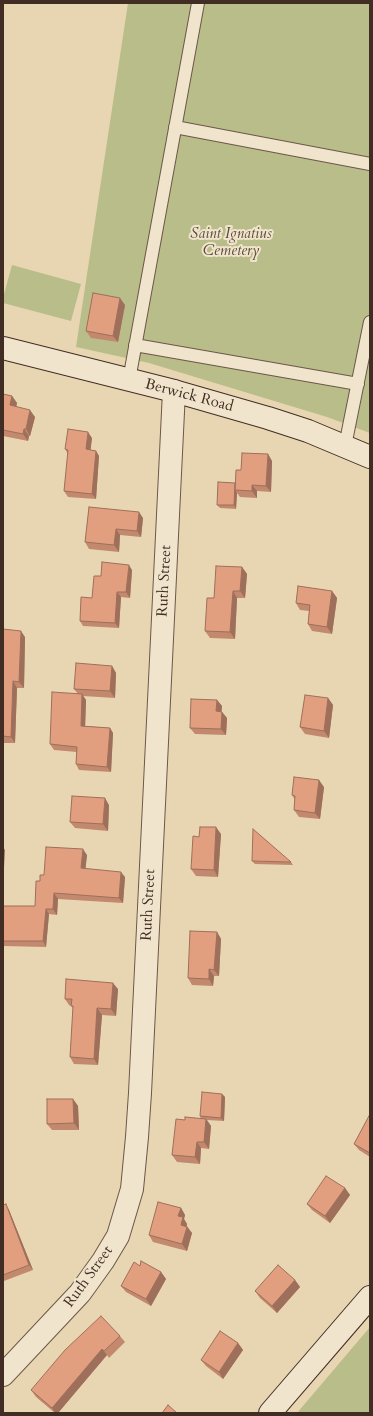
<!DOCTYPE html>
<style>
body{margin:0}
#map{position:relative;width:373px;height:1416px;overflow:hidden;background:#e8d6b2;font-family:Cardo,serif}
canvas{display:block}
.frame{position:absolute;inset:0;border:4px solid #422d24;pointer-events:none}
</style>
<div id="map">
<canvas width="373" height="1416"></canvas>
<div class="frame"></div>
</div>
<script>
const ctx = document.querySelector('canvas').getContext('2d');
ctx.lineJoin = 'round';
function paint(path, color) {
  ctx.fillStyle = color;
  ctx.fill(path, 'evenodd');
}
function poly(rows) {
  const path = new Path2D();
  for (const r of rows) {
    path.moveTo(r[0], r[1]);
    for (let i = 2; i < r.length; i += 2) path.lineTo(r[i], r[i + 1]);
  }
  return path;
}
function trace(path, color, width, dash) {
  ctx.strokeStyle = color;
  ctx.lineWidth = width;
  ctx.lineCap = dash ? 'butt' : 'round';
  ctx.setLineDash(dash || []);
  ctx.stroke(path);
}
function drawText(font, color, halo, rows, align = 'center') {
  ctx.font = font + ' Cardo,serif';
  ctx.lineWidth = 4;
  ctx.setLineDash([]);
  ctx.textBaseline = 'middle';
  ctx.strokeStyle = halo;
  ctx.fillStyle = color;
  for (const [text, x, y, turn = 0] of rows) {
    ctx.save();
    ctx.translate(x, y);
    ctx.rotate((+turn || 0) * Math.PI / 180);
    ctx.textAlign = isNaN(turn) ? turn : align;
    if (halo) ctx.strokeText(text, 0, 0);
    ctx.fillText(text, 0, 0);
    ctx.restore();
  }
}
paint(poly([
 [128,3,370,3,370,433,327,417,149,363,76,347],
 [12,265,81,284,71,321,3,303,3,298],
 [370,1327,370,1413,297,1413]
]), '#b9bd8a');
const lane = poly([
 [175,127,370,164],
 [135,345,358,384],
 [129,380,198,3],
 [345,446,370,322]
]);
const street = poly([
 [3,1375,80,1293,103,1261,118,1236,132,1189,137,1137,140,1093,174,391]
]);
const secondary = poly([
 [3,348,174,391,268,418,308,431,370,457],
 [270,1413,370,1297]
]);
trace(lane, '#6c5748', 14);
trace(street, '#6c5748', 24);
trace(secondary, '#422d24', 24);
trace(lane, '#f0e4cd', 12);
trace(street, '#f0e4cd', 22);
trace(secondary, '#f0e4cd', 22);
paint(poly([
 [125,305,118,342,91,338,86,331],
 [3,394,12,396,17,403,16,407,35,417,30,436,29,436,28,441,3,436],
 [92,438,90,450,96,451,99,456,96,499,68,497,64,491,68,454,65,449],
 [268,454,272,461,271,492,257,491,257,498,240,497,237,493,236,509,220,508,217,505,235,483,236,484,241,470],
 [89,507,143,518,141,537,120,535,119,552,89,549,85,542],
 [242,567,247,574,245,598,237,598,235,639,210,638,205,631,214,598],
 [132,570,130,598,121,597,119,628,83,626,80,621,92,598,101,576],
 [332,591,337,598,332,634,312,631,308,624,309,611,300,610,296,603],
 [3,629,25,637,24,688,17,688,15,743,3,743],
 [112,666,116,673,115,698,83,696,86,700,85,726,110,728,113,733,111,772,79,770,76,764,77,752,54,750,50,744,78,694,74,689],
 [328,698,333,705,329,738,305,734,300,727],
 [217,700,222,706,221,712,222,712,227,718,226,735,195,734,190,728],
 [324,787,320,819,299,817,294,810,295,800,292,795],
 [109,805,108,831,75,828,70,822],
 [221,834,218,877,196,876,191,869,199,837],
 [87,855,85,869,125,877,123,903,58,899,57,915,49,914,46,947,3,946,3,906,35,906,40,881,44,875],
 [252,861,291,862,293,865,255,864],
 [217,932,221,939,219,976,214,976,213,986,192,985,188,978],
 [118,989,116,1016,102,1015,98,1065,74,1064,70,1057,73,1008,71,1006,69,1005,65,999],
 [222,1094,225,1097,224,1121,207,1120,211,1126,209,1149,201,1148,200,1164,177,1162,172,1155,185,1120,201,1119,200,1116],
 [73,1099,78,1106,79,1130,52,1130,47,1124],
 [370,1114,370,1157,359,1150,354,1144],
 [345,1188,350,1195,330,1223,312,1210,307,1204],
 [3,1205,9,1210,33,1270,4,1281,3,1279],
 [181,1208,185,1215,184,1219,187,1224,187,1226,192,1233,187,1251,153,1242,149,1235],
 [140,1266,161,1272,166,1279,151,1306,126,1292,121,1286],
 [295,1280,300,1287,277,1313,260,1298,255,1291],
 [120,1336,125,1342,109,1358,107,1355,58,1413,55,1413,36,1397,31,1390],
 [238,1343,243,1350,223,1379,206,1366,201,1360]
]), '#c2896e');
paint(poly([
 [120,298,125,305,118,342,113,336],
 [12,396,17,403,15,412,10,405],
 [30,410,35,417,30,436,26,429],
 [24,429,29,436,28,441,23,434],
 [88,432,92,438,90,455,86,449],
 [96,451,99,456,96,499,92,494],
 [268,454,272,461,271,492,266,486],
 [235,483,237,486,235,490,237,493,236,509,234,505],
 [252,485,257,491,257,498,252,491],
 [139,512,143,518,141,537,137,531],
 [116,529,120,535,119,552,114,545],
 [129,565,132,570,130,598,126,592],
 [242,567,247,574,245,598,240,591],
 [233,591,237,598,235,639,230,632],
 [332,591,337,598,332,634,327,627],
 [117,592,121,597,119,628,115,623],
 [21,631,25,637,24,688,19,682],
 [112,666,116,673,115,698,110,691],
 [13,681,17,688,15,743,11,737],
 [82,694,86,700,85,731,81,726],
 [328,698,333,705,329,738,324,731],
 [217,700,222,706,221,718,216,711],
 [222,712,227,718,226,735,221,729],
 [110,728,113,733,111,772,107,767],
 [319,780,324,787,320,819,315,813],
 [105,798,109,805,108,831,103,824],
 [216,827,221,834,218,877,214,870],
 [3,847,5,850,4,868,3,867],
 [83,849,87,855,85,874,81,868],
 [121,872,125,877,123,903,119,898],
 [54,893,58,899,57,915,53,909],
 [46,909,49,914,46,947,43,941],
 [217,932,221,939,219,976,214,970],
 [209,969,214,976,213,986,209,979],
 [113,983,118,989,116,1016,111,1009],
 [97,1008,102,1015,98,1065,94,1059],
 [222,1094,225,1097,224,1121,221,1118],
 [73,1099,78,1106,79,1130,74,1123],
 [206,1119,211,1126,209,1149,204,1142],
 [197,1142,201,1148,200,1164,195,1157],
 [345,1188,350,1195,330,1223,325,1216],
 [6,1204,9,1210,33,1270,29,1265],
 [181,1208,185,1215,184,1219,187,1224,185,1231,181,1225,178,1216],
 [187,1227,192,1233,187,1251,182,1244],
 [161,1272,166,1279,151,1306,146,1299],
 [295,1280,300,1287,277,1313,272,1306],
 [238,1343,243,1350,223,1379,219,1372],
 [102,1349,107,1355,58,1413,55,1413,52,1408]
]), '#9e6f5a');
const building = poly([
 [93,293,120,298,113,336,86,331,93,293],
 [3,394,12,396,10,405,30,410,26,429,24,429,23,434,3,430,3,394],
 [68,429,88,432,86,449,96,451,92,494,64,491,68,450,65,449,68,429],
 [242,453,268,454,266,486,252,485,252,491,235,490,236,470,241,470,242,453],
 [218,482,235,483,234,505,217,505,218,482],
 [89,507,139,512,137,531,116,529,114,545,85,542,89,507],
 [102,562,129,565,126,592,117,592,115,623,80,621,81,597,92,598,94,576,101,576,102,562],
 [216,566,242,567,240,591,233,591,230,632,205,631,207,598,214,598,216,566],
 [298,586,332,591,327,627,308,624,310,605,296,603,298,586],
 [3,629,21,631,19,682,13,681,11,737,3,736,3,629],
 [76,663,112,666,110,691,74,689,76,663],
 [52,692,82,694,81,726,110,728,107,767,76,764,77,747,50,744,52,692],
 [305,695,328,698,324,731,300,727,305,695],
 [191,699,217,700,216,711,222,712,221,729,190,728,191,699],
 [294,777,319,780,315,813,294,810,295,796,292,795,294,777],
 [72,796,105,798,103,824,70,822,72,796],
 [200,827,216,827,214,870,191,869,193,836,199,837,200,827],
 [253,829,291,862,252,861,253,829],
 [46,847,83,849,81,868,121,872,119,898,54,893,53,909,46,909,43,941,3,941,3,906,35,906,36,881,40,881,40,875,44,875,46,847],
 [190,931,217,932,214,970,209,969,209,979,188,978,190,931],
 [66,979,113,983,111,1009,97,1008,94,1059,70,1057,73,1006,71,1006,72,999,65,999,66,979],
 [202,1092,222,1094,221,1118,200,1116,202,1092],
 [47,1099,73,1099,74,1123,47,1124,47,1099],
 [370,1114,370,1153,354,1144,370,1114],
 [185,1117,206,1119,204,1142,197,1142,195,1157,172,1155,176,1119,185,1120,185,1117],
 [326,1176,345,1188,325,1216,307,1204,326,1176],
 [158,1202,181,1208,178,1216,183,1217,181,1225,187,1227,182,1244,149,1235,158,1202],
 [6,1204,29,1265,3,1275,3,1205,6,1204],
 [141,1261,161,1272,146,1299,121,1286,134,1262,140,1266,141,1261],
 [278,1265,295,1280,272,1306,255,1291,278,1265],
 [101,1316,120,1336,104,1351,102,1349,52,1408,31,1390,65,1350,101,1316],
 [220,1331,238,1343,219,1372,201,1360,220,1331],
 [168,1405,177,1413,162,1413,168,1405]
]);
paint(building, '#e19f80');
trace(building, '#9e6f5a', 1);
drawText('italic 15px', '#5a4a38', '#f0e4cd', [
 ["Saint Ignatius",231,235],
 ["Cemetery",231,252]
]);
drawText('15px', '#422d24', '#f0e4cd', [
 ["Berwick Road",189,396,15],
 ["Ruth Street",165,581,-87],
 ["Ruth Street",149,905,-87],
 ["Ruth Street",89,1277,-54]
]);
</script>
